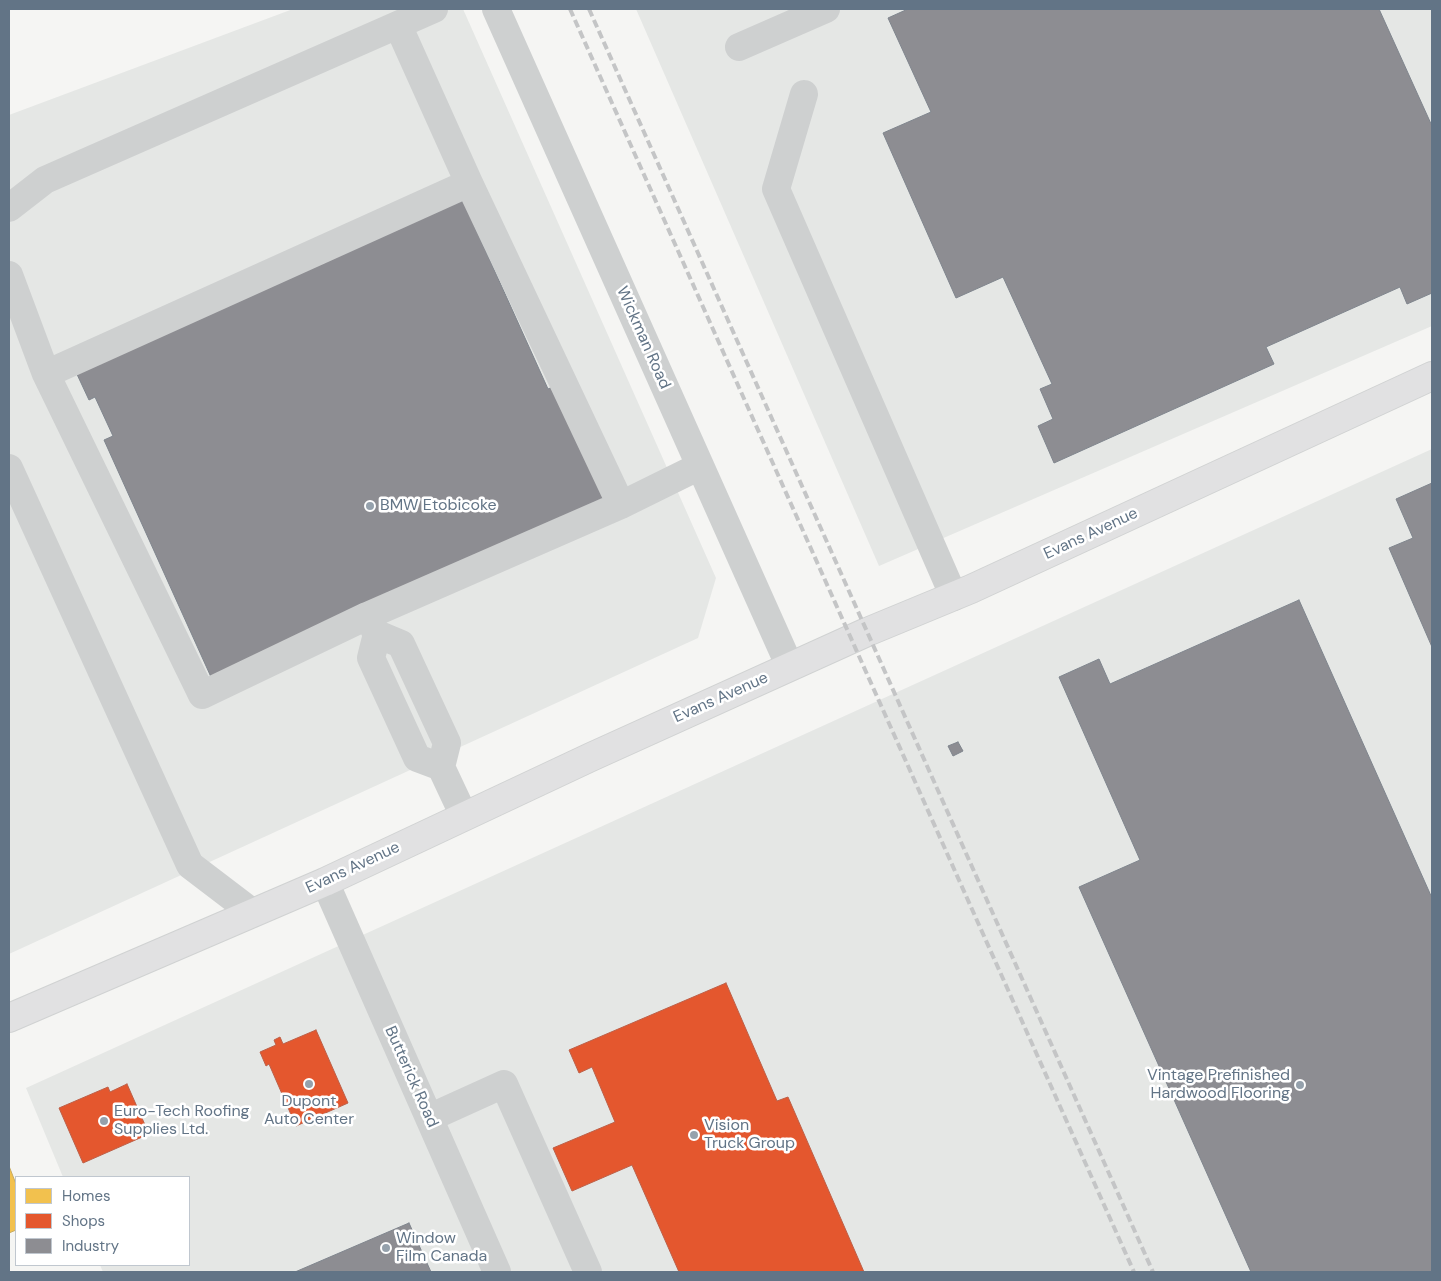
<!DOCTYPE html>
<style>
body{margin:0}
#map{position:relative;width:1441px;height:1281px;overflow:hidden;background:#f5f5f3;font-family:"DM Sans",sans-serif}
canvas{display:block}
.frame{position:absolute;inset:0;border:10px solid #627486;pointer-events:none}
.legend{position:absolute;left:15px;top:1176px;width:175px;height:90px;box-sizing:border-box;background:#fff;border:1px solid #c0c7cf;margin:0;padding:6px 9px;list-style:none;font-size:15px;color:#627486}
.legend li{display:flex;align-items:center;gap:10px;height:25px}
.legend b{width:25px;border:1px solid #c0c7cf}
</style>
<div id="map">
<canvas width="1441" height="1281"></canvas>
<div class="frame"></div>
<ul class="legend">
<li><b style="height:14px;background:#f2c14e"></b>Homes</li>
<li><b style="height:14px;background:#e4572e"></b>Shops</li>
<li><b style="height:14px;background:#8d8d92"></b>Industry</li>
</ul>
</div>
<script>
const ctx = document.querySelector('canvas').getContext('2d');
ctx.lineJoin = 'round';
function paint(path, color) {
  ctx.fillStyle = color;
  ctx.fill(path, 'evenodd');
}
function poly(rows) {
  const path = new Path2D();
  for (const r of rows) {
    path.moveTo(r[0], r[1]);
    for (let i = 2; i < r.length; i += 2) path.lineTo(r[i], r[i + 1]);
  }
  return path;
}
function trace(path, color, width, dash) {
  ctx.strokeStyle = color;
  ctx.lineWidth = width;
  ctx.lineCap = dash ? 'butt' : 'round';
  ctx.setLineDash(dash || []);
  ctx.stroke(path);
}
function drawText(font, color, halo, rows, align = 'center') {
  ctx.font = font + ' "DM Sans",sans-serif';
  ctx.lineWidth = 5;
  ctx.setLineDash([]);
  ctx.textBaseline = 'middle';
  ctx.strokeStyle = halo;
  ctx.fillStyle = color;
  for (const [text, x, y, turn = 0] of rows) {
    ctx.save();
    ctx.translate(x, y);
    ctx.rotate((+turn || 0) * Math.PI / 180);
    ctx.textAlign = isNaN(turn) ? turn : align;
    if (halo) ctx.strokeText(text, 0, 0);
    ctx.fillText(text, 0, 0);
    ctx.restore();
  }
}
paint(poly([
 [293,9,463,9,716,578,698,638,9,954,9,115],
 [636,9,1432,9,1432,326,879,566],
 [1432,449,1432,1272,103,1272,100,1265,189,1265,189,1177,63,1177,26,1088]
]), '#e5e7e5');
const homes = poly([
 [9,1166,16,1184,16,1230,9,1233,9,1166]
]);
paint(homes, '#f2c14e');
trace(homes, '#c7aa5f', 1);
const shops = poly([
 [726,983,777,1101,788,1097,864,1272,679,1272,632,1165,572,1191,553,1148,615,1122,592,1067,579,1073,569,1050,726,983],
 [316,1030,348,1103,296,1126,269,1064,266,1066,260,1052,276,1045,274,1040,280,1037,283,1044,316,1030],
 [127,1084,149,1134,83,1163,59,1108,108,1087,110,1092,127,1084]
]);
paint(shops, '#e4572e');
trace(shops, '#bd6048', 1);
const industry = poly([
 [908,9,1379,9,1432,126,1432,293,1407,304,1400,287,1266,347,1274,364,1054,463,1038,426,1053,419,1040,389,1052,384,1003,277,956,298,883,133,931,112,888,18,908,9],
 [469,193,474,225,548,389,560,384,611,497,211,677,104,440,113,436,95,397,89,400,75,370,469,193],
 [1432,483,1432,647,1389,548,1413,538,1396,499,1432,483],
 [1299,600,1432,898,1432,1272,1251,1272,1079,887,1140,860,1059,677,1099,659,1110,684,1299,600],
 [958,742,963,751,953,756,948,746,958,742],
 [409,1223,431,1272,295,1272,409,1223]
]);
paint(industry, '#8d8d92');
trace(industry, '#80868e', 1);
const major = poly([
 [9,1018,325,882,591,757,867,632,971,589,1432,376]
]);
trace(major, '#d0d2d2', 30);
trace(poly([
 [496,9,790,667],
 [398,25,469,183,621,505,700,466],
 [739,47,826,9],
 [804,94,776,189,954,597],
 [9,208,45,180,434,9],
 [9,275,46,374,202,695,367,616,377,634,401,644,447,743,441,767,464,816],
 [46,374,469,183],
 [9,468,190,865,253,913],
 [367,616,621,505],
 [377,634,371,658,417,758,441,767],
 [325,882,497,1272],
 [429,1118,504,1084,588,1272]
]), '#ced0d0', 28);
trace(major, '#e1e1e2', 28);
trace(poly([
 [570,9,1134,1272],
 [589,9,1153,1272]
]), '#c4c5c6', 4, [8, 4]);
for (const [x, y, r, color] of [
 [370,506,5,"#95a1ac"],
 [309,1084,5,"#95a1ac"],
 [1300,1085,5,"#95a1ac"],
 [104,1121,5,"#95a1ac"],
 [694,1135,5,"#95a1ac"],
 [386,1248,5,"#95a1ac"]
]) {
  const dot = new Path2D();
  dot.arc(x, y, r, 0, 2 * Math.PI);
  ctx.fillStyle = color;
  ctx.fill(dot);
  trace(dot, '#fff', 2);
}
drawText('16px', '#627486', '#fff', [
 ["Wickman Road",643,338,66],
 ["Evans Avenue",1091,534,-25],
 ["Evans Avenue",721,698,-24],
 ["Evans Avenue",353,868,-25],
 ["Butterick Road",411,1077,66]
]);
drawText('16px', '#627486', '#fff', [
 ["BMW Etobicoke",380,506],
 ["Vintage Prefinished",1290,1076,"right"],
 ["Hardwood Flooring",1290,1094,"right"],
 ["Dupont",309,1102,"center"],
 ["Auto Center",309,1120,"center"],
 ["Euro-Tech Roofing",114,1112],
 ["Supplies Ltd.",114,1130],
 ["Vision",704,1126],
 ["Truck Group",704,1144],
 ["Window",396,1239],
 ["Film Canada",396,1257]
], 'left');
</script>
